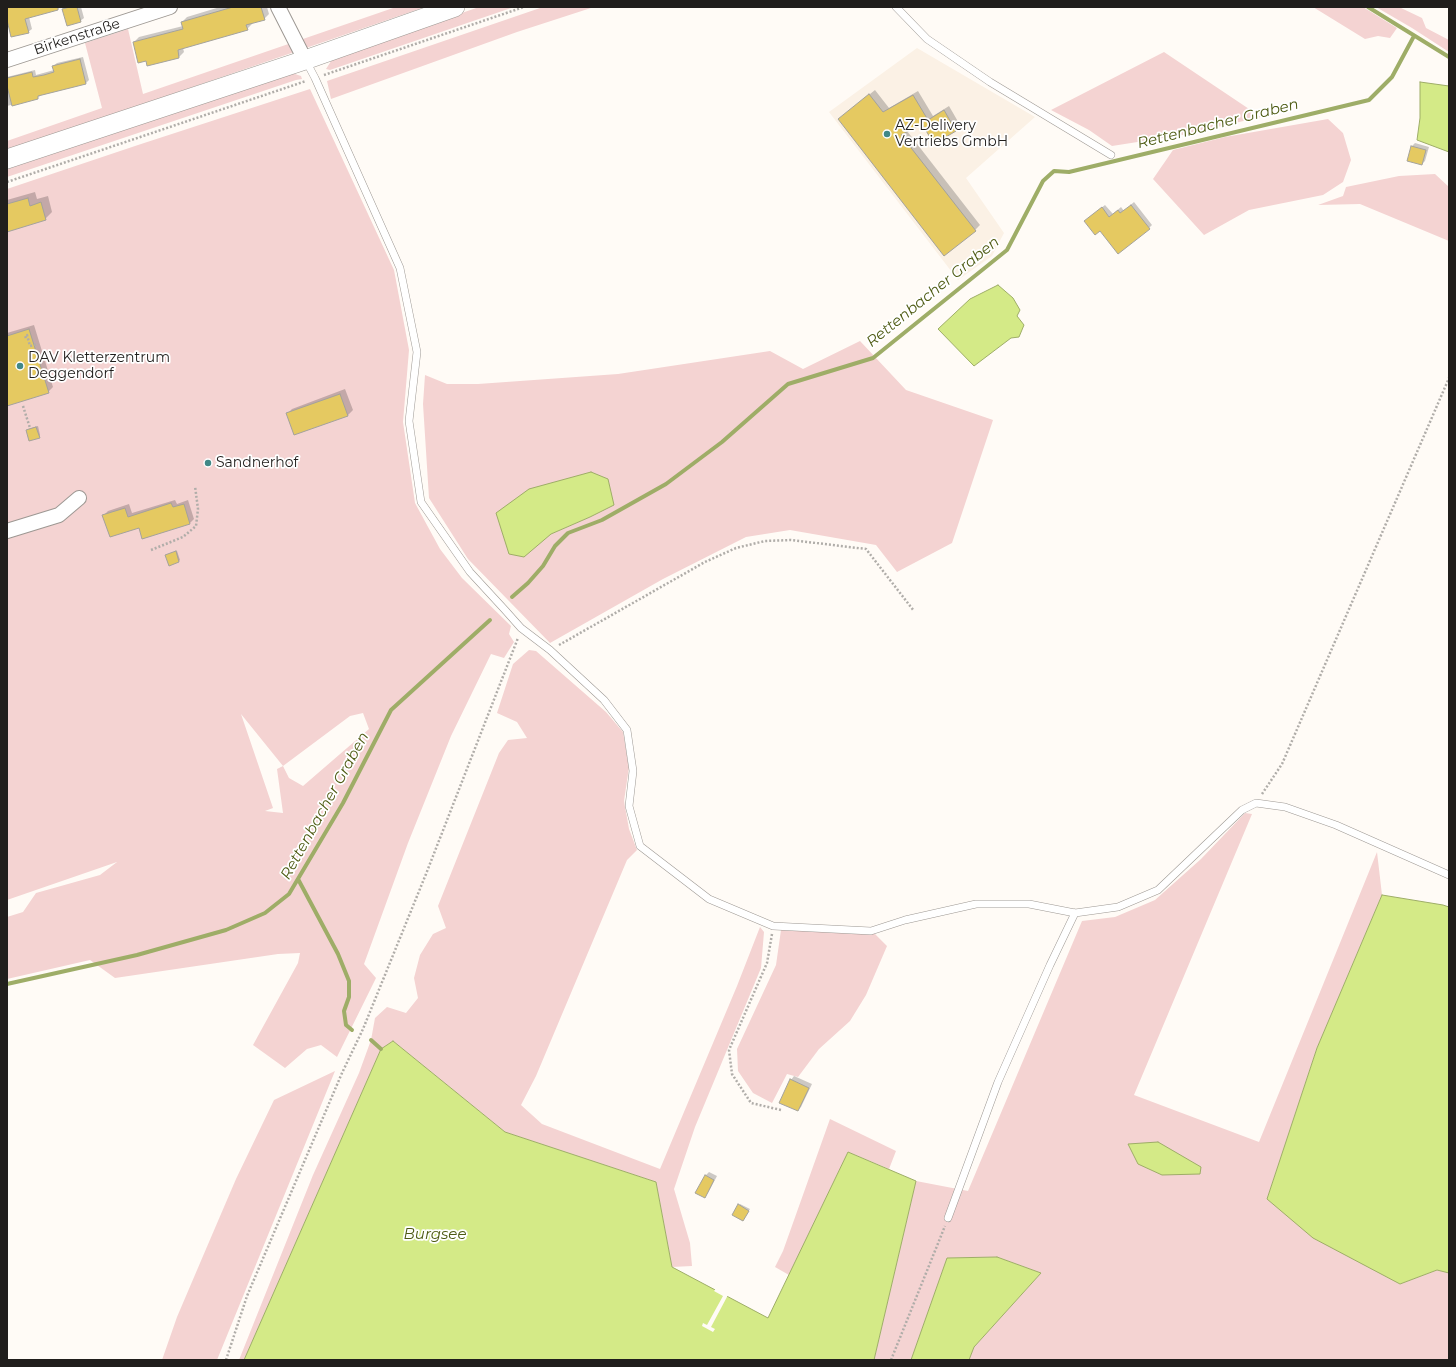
<!DOCTYPE html>
<meta charset="utf-8">
<style>
body{margin:0}
#map{position:relative;width:1456px;height:1367px;overflow:hidden;background:#fffbf6;font-family:Montserrat,sans-serif}
canvas{display:block}
.frame{position:absolute;inset:0;border:8px solid #201e1c;pointer-events:none}
</style>
<div id="map">
<canvas width="1456" height="1367"></canvas>
<div class="frame"></div>
</div>
<script>
const ctx = document.querySelector('canvas').getContext('2d');
ctx.lineJoin = 'round';
function paint(path, color) {
  ctx.fillStyle = color;
  ctx.fill(path, 'evenodd');
}
function poly(rows) {
  const path = new Path2D();
  for (const r of rows) {
    path.moveTo(r[0], r[1]);
    for (let i = 2; i < r.length; i += 2) path.lineTo(r[i], r[i + 1]);
  }
  return path;
}
function trace(path, color, width, dash) {
  ctx.strokeStyle = color;
  ctx.lineWidth = width;
  ctx.lineCap = dash ? 'butt' : 'round';
  ctx.setLineDash(dash || []);
  ctx.stroke(path);
}
function drawText(font, color, halo, rows, align = 'center') {
  ctx.font = font + ' Montserrat,sans-serif';
  ctx.lineWidth = 3.5;
  ctx.setLineDash([]);
  ctx.textBaseline = 'middle';
  ctx.strokeStyle = halo;
  ctx.fillStyle = color;
  for (const [text, x, y, turn = 0] of rows) {
    ctx.save();
    ctx.translate(x, y);
    ctx.rotate((+turn || 0) * Math.PI / 180);
    ctx.textAlign = isNaN(turn) ? turn : align;
    if (halo) ctx.strokeText(text, 0, 0);
    ctx.fillText(text, 0, 0);
    ctx.restore();
  }
}
paint(poly([
 [917,48,1035,117,966,178,1004,233,992,256,958,280,829,112]
]), '#fbf1e5');
paint(poly([
 [396,7,425,7,7,151,7,141,102,108,85,43,128,29,143,94],
 [479,7,514,7,330,70,326,69,333,58],
 [543,7,594,7,517,32,331,99,327,81],
 [1313,7,1363,7,1397,28,1390,38,1378,36,1365,39],
 [1376,7,1399,7,1422,18,1426,28,1449,40,1449,52,1412,28],
 [1164,52,1261,117,1182,135,1112,146,1089,130,1051,110],
 [289,72,301,76,302,79,296,80,7,177,7,167],
 [310,89,394,270,409,350,403,422,415,503,440,549,462,578,511,626,509,634,514,642,504,658,491,654,451,736,408,843,364,964,376,978,337,1057,321,1045,307,1049,285,1068,253,1045,298,963,300,953,278,954,115,978,90,960,7,979,7,917,23,912,36,893,100,875,117,862,7,900,7,189,138,145],
 [363,713,369,729,303,786,289,778,283,766,350,716],
 [241,714,283,766,277,769,283,813,265,811,273,808],
 [1328,119,1343,133,1351,160,1343,182,1323,195,1249,210,1204,235,1153,179,1173,150,1225,137],
 [1435,174,1449,187,1449,241,1360,204,1318,205,1343,196,1346,187,1399,176],
 [860,341,906,390,993,420,952,543,897,572,876,545,790,530,746,537,663,579,550,643,468,559,429,498,423,404,425,375,447,384,478,384,618,374,770,351,803,369],
 [608,479,613,505,590,517,551,534],
 [529,650,536,651,606,712,623,732,629,767,624,801,629,829,637,850,627,860,536,1076,521,1105,542,1124,660,1169,737,986,760,927,764,932,761,968,695,1127,674,1189,690,1243,692,1266,672,1267,656,1182,505,1132,393,1041,381,1049,244,1360,239,1360,313,1175,359,1073,371,1040,375,1018,387,1007,406,1013,418,998,414,978,420,955,433,934,446,928,438,906,499,753,508,740,527,738,517,722,497,713,513,664],
 [1245,813,1252,814,1134,1095,1259,1142,1377,852,1382,895,1317,1048,1267,1199,1400,1284,1437,1270,1449,1273,1449,1360,969,1360,974,1347,1041,1273,997,1257,947,1258,911,1360,874,1360,916,1181,968,1191,1082,921,1115,917,1155,900,1201,859],
 [781,930,875,934,887,946,866,995,850,1021,819,1049,798,1077,787,1074,772,1103,753,1093,738,1071,737,1049,776,965],
 [335,1071,217,1360,162,1360,177,1317,206,1249,236,1179,274,1100],
 [830,1119,896,1151,889,1169,848,1152,789,1275,775,1267,783,1251]
]), '#f4d3d2');
const water = poly([
 [1420,82,1449,86,1449,152,1417,140,1420,118,1420,82],
 [998,285,1013,298,1020,310,1017,316,1024,325,1019,337,1011,338,974,366,938,329,970,299,998,285],
 [591,472,608,479,614,505,590,517,551,534,524,557,509,554,496,513,529,489,591,472],
 [1382,895,1443,905,1449,907,1449,1273,1437,1270,1400,1284,1313,1238,1267,1199,1317,1048,1382,895],
 [393,1041,505,1132,656,1182,672,1267,768,1318,848,1152,916,1181,874,1360,244,1360,381,1049,393,1041],
 [1158,1142,1201,1167,1200,1174,1162,1175,1138,1164,1128,1144,1158,1142],
 [997,1257,1041,1273,974,1347,969,1360,911,1360,947,1258,997,1257]
]);
paint(water, '#d4ea87');
trace(water, '#9ead67', 1);
paint(poly([
 [716,1288,728,1295,711,1327,715,1329,713,1332,702,1326,703,1323,707,1325,723,1296,714,1291]
]), '#fffbf6');
paint(poly([
 [7,7,63,7,29,17,32,29,28,32,9,24,7,24],
 [66,7,81,7,84,18,80,21,64,9],
 [220,7,267,7,269,14,264,19,252,23,252,24,247,29,183,48,184,52,179,57,148,65,146,60,134,42,139,37,183,26,182,22,187,17],
 [83,57,89,80,86,83,41,94,39,97,37,92,38,98,7,106,7,77,35,70,36,75,54,70,53,66,57,63],
 [875,90,889,108,918,91,933,116,949,106,960,125,956,130,934,143,922,122,907,131,980,225,975,230,839,119],
 [1415,143,1429,147,1425,161,1422,164,1412,146],
 [35,192,37,199,48,196,52,212,45,219,7,231,7,200],
 [1134,202,1152,225,1149,228,1100,230,1088,218,1105,205,1113,214,1121,207,1124,211],
 [34,325,53,387,48,392,7,405,7,333],
 [345,389,353,410,348,415,294,434,287,414,292,409],
 [38,426,40,435,39,437,28,429],
 [175,500,177,504,188,500,194,519,190,523,143,538,140,527,104,515,108,511,129,504,132,513],
 [177,551,180,560,179,561,167,555],
 [794,1076,812,1084,801,1107,798,1110,791,1080],
 [709,1172,717,1176,708,1193,705,1197,697,1192,706,1175],
 [740,1204,750,1209,743,1220,739,1205]
]), '#0003');
trace(poly([
 [1368,7,1449,57],
 [512,597,528,583,543,566,555,546,568,533,602,520,666,484,722,442,788,384,873,358,1007,250,1043,181,1054,171,1069,172,1369,100,1392,77,1414,36],
 [298,879,338,954,349,981,349,997,344,1011,346,1025,352,1030],
 [7,984,137,955,226,930,265,913,289,894,343,803,391,710,490,620],
 [371,1040,381,1049]
]), '#9ead67', 4);
const building = poly([
 [7,7,58,7,58,10,25,19,29,33,11,37,7,20,7,7],
 [70,7,77,7,81,22,67,26,62,9,70,7],
 [233,7,261,7,265,20,246,25,248,30,178,50,179,58,147,66,146,61,138,63,133,42,183,29,181,22,233,7],
 [80,59,86,84,38,96,38,99,12,106,7,86,7,78,32,72,33,77,44,75,54,72,52,66,80,59],
 [869,94,883,112,913,95,928,120,944,110,956,131,934,144,922,124,901,135,976,231,944,256,838,119,869,94],
 [1411,146,1426,150,1422,165,1407,161,1411,146],
 [28,198,30,206,41,202,46,220,7,232,7,204,28,198],
 [1131,205,1150,229,1118,254,1100,231,1095,235,1084,221,1102,207,1109,217,1118,210,1120,213,1131,205],
 [29,329,49,393,7,406,7,336,29,329],
 [340,394,348,416,294,435,286,413,340,394],
 [36,427,40,438,29,441,26,430,36,427],
 [171,503,173,507,184,504,190,524,142,539,139,528,110,537,102,515,125,508,128,517,171,503],
 [176,551,179,562,169,566,165,555,176,551],
 [790,1079,809,1088,798,1111,779,1103,790,1079],
 [705,1175,714,1180,705,1198,695,1193,705,1175],
 [738,1204,749,1211,743,1221,732,1215,738,1204]
]);
paint(building, '#e5c961');
trace(building, '#a4a29c', 1);
const service = poly([
 [896,7,927,39,990,82,1111,155],
 [306,61,315,78,400,268,417,352,409,421,421,502,470,572,505,610,521,628,550,650,604,700,627,730,633,771,629,806,640,846,709,899,773,926,871,931,905,920,976,904,1029,904,1075,913,1118,907,1158,890,1242,810,1256,803,1285,807,1336,825,1449,875],
 [948,1218,998,1082,1050,965,1075,913]
]);
const minor = poly([
 [278,7,305,60],
 [7,60,170,7],
 [7,531,59,515,79,498]
]);
const secondary = poly([
 [7,159,305,60,455,7]
]);
trace(service, '#9d9893', 8);
trace(minor, '#9d9893', 16);
trace(secondary, '#9d9893', 20);
trace(poly([
 [324,75,524,7],
 [7,182,306,81],
 [26,338,25,336,27,335,30,346,38,344],
 [23,406,30,428],
 [151,550,183,537,196,526,198,509,195,486],
 [559,645,705,562,736,548,765,541,791,540,866,549,914,611],
 [1262,794,1282,764,1449,378],
 [772,934,767,963,729,1050,732,1074,751,1103,781,1110],
 [226,1360,247,1296,342,1073,363,1029,426,874,518,638],
 [891,1360,945,1226]
]), '#b0ada9', 2.5, [2, 2]);
trace(service, '#fff', 7);
trace(minor, '#fff', 14);
trace(secondary, '#fff', 19);
for (const [x, y, r, color] of [
 [887,134,4,"#408887"],
 [20,366,4,"#408887"],
 [208,463,4,"#408887"]
]) {
  const dot = new Path2D();
  dot.arc(x, y, r, 0, 2 * Math.PI);
  ctx.fillStyle = color;
  ctx.fill(dot);
  trace(dot, '#fff', 1.5);
}
drawText('14px', '#201e1c', '#fff', [
 ["Birkenstraße",77,37,-18]
]);
drawText('14px', '#201e1c', '#fff', [
 ["AZ-Delivery",895,126],
 ["Vertriebs GmbH",895,142],
 ["DAV Kletterzentrum",28,358],
 ["Deggendorf",28,374],
 ["Sandnerhof",216,463]
], 'left');
drawText('italic 15px', '#4e5b13', '#fff', [
 ["Rettenbacher Graben",1218,124,-14],
 ["Rettenbacher Graben",933,292,-39],
 ["Rettenbacher Graben",325,806,-61],
 ["Burgsee",435,1235]
]);
</script>
